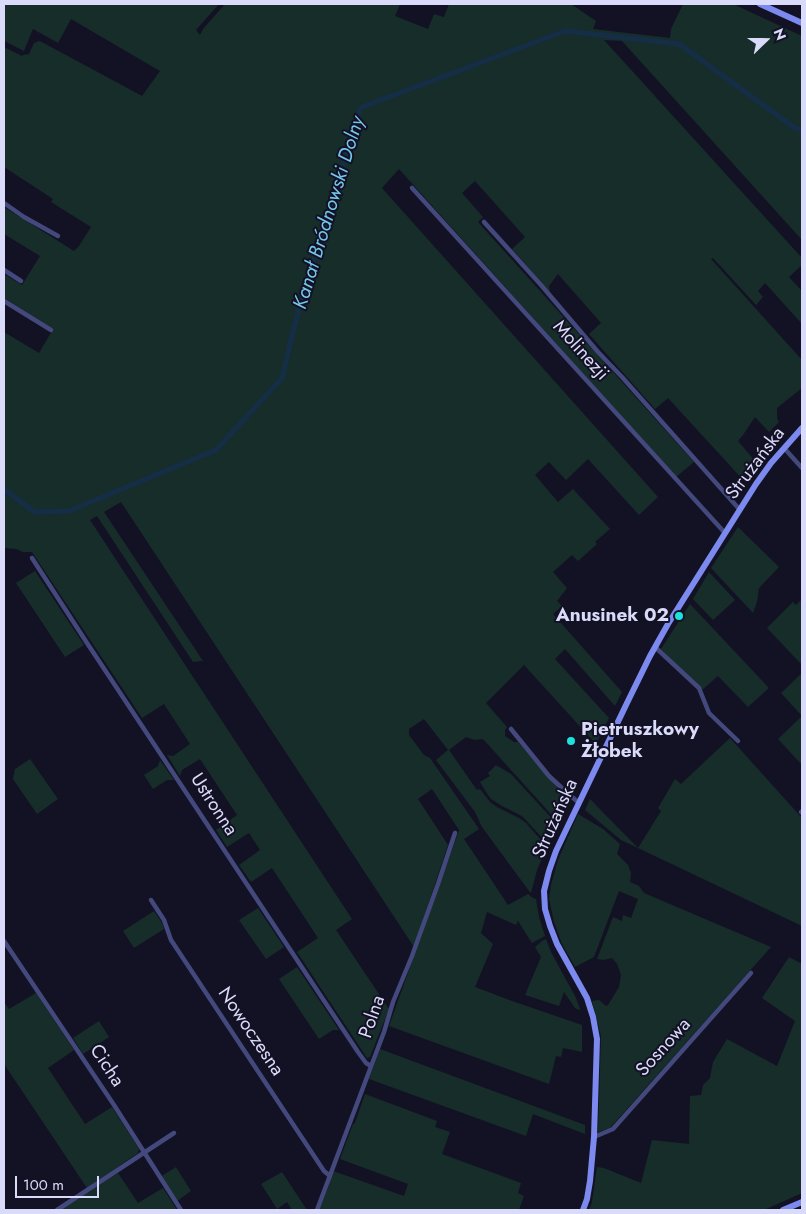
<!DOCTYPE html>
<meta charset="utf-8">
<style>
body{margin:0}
#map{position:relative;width:806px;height:1214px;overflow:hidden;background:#131224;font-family:Jost,sans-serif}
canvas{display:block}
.frame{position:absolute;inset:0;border:5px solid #dadafa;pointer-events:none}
.north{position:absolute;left:741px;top:15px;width:50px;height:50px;-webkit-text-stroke:4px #131224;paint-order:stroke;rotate:68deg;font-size:14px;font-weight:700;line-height:20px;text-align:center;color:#dadafa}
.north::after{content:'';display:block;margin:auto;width:18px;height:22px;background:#dadafa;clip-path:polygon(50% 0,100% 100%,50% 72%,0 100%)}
.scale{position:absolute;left:15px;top:1176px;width:84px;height:22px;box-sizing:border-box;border:2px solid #dadafa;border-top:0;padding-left:6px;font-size:15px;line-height:18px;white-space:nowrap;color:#dadafa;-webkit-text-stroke:4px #131224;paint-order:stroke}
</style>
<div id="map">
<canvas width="806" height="1214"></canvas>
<div class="frame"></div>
<div class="north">N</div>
<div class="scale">100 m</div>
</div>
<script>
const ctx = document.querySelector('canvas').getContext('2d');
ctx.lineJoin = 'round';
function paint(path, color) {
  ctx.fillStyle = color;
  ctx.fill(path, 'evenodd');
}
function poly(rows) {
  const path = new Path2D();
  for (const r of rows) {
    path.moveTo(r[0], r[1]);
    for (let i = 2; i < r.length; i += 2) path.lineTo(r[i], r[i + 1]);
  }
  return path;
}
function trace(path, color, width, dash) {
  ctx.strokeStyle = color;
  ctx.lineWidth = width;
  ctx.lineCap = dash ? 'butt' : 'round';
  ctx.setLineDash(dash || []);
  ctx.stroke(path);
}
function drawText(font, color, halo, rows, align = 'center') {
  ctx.font = font + ' Jost,sans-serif';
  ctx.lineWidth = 4;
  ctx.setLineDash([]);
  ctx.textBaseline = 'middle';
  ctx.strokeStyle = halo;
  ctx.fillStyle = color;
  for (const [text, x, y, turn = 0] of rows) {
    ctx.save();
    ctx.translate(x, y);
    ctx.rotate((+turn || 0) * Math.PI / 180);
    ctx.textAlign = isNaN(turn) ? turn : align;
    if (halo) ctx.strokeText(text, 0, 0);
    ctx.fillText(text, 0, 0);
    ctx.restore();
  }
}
paint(poly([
 [4,4,219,4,196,30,200,35,203,29,225,4,400,4,395,16,428,29,434,14,444,17,449,4,571,4,596,21,593,29,670,38,671,29,683,4,733,4,802,36,802,240,622,41,604,40,802,258,802,265,789,277,802,291,802,324,765,283,758,291,763,297,756,305,713,258,711,259,802,360,802,388,777,408,777,418,779,422,769,432,755,417,743,435,738,441,755,461,755,467,756,469,745,482,668,398,655,409,589,334,601,323,558,274,549,286,550,292,512,249,525,237,475,181,462,193,483,217,478,222,694,462,676,477,399,169,382,188,658,497,639,515,588,459,566,480,549,462,535,475,558,502,573,489,610,529,595,542,597,544,578,561,572,555,553,572,567,588,557,601,562,606,553,614,622,692,615,706,565,649,555,659,609,718,596,744,524,665,486,703,507,727,505,730,505,736,514,742,518,742,548,777,569,797,558,822,483,739,475,740,466,737,449,750,477,790,480,789,490,802,497,807,519,818,526,823,547,847,537,870,531,893,529,891,482,827,475,812,436,760,448,750,424,719,409,729,409,735,424,755,430,758,479,829,464,839,508,905,528,894,533,898,536,899,539,917,545,936,532,943,518,921,516,925,487,912,481,933,493,944,475,987,512,1001,582,1025,582,1052,563,1048,561,1057,556,1056,549,1084,389,1026,459,830,432,789,418,799,448,845,414,947,121,502,104,512,203,661,193,662,97,516,90,520,352,919,336,930,389,1009,370,1057,367,1058,297,952,318,938,272,868,251,882,239,865,260,850,249,833,227,847,216,830,237,815,200,759,182,770,180,776,167,755,173,756,190,744,164,704,142,718,32,552,23,552,16,549,4,548,4,332,39,353,53,329,4,298,4,274,22,285,40,256,4,234,4,207,74,251,79,246,91,227,51,202,53,199,4,167,4,47,22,56,23,55,29,54,34,43,40,41,142,96,160,71,71,19,58,43,33,29,24,51,4,41],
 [738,527,779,567,759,588,757,602,753,613,711,568],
 [35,571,84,645,65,657,16,583],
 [709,572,735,600,713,620,693,599],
 [802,599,802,665,767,628,793,602,796,605],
 [690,604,769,688,748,707,718,676,702,690,661,649],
 [802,673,802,716,781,693],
 [802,716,802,765,778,739],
 [730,738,802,818,802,926,638,848,621,840,585,810,590,799,638,848,661,811,658,808,675,779,681,784],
 [30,759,58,799,37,814,13,779,15,769],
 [160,760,174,780,167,780,153,789,144,775,158,766],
 [496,765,511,774,557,824,548,844,522,816,502,806,491,799,486,792,480,782,490,776,488,773],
 [578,814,603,829,620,844,617,854,628,865,631,873,630,882,639,886,644,893,771,947,610,1128,598,1132,601,1036,592,1001,599,1000,606,1006,608,1005,619,987,621,975,617,964,612,958,603,960,597,959,613,917,622,921,623,915,631,918,638,899,619,891,594,957,575,967,562,944,554,922,549,899,551,885,558,860],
 [258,908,284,947,266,959,239,920],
 [154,911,162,923,164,929,134,948,123,931],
 [546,939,551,952,576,998,580,1009,579,1010,575,1008,564,992,559,1006,525,995,541,957,535,947,542,941],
 [789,957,802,964,802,1193,764,1210,589,1210,592,1202,597,1167,604,1168,641,1183,652,1140,689,1144,690,1096,701,1095,703,1085,710,1078,713,1062,727,1039,777,1066,795,1021,762,998],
 [297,967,339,1030,333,1030,319,1039,279,979],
 [36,993,74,1050,48,1068,85,1124,112,1107,139,1149,138,1153,87,1188,4,1064,4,1002,9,1009],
 [99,1021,109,1037,83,1054,73,1038],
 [380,1049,585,1125,585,1134,533,1114,526,1136,369,1079],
 [365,1094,437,1121,435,1127,450,1132,442,1154,521,1183,518,1193,524,1196,519,1210,319,1210,329,1185,328,1184,333,1171,404,1196,408,1184,340,1159,353,1124,355,1123],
 [176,1167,191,1191,177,1201,160,1177],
 [282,1172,307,1210,292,1210,287,1202,277,1209,261,1184],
 [118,1173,138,1203,163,1188,177,1210,60,1210]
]), '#162d29');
trace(poly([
 [4,489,34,512,69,511,216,450,282,378,293,332,304,291,360,110,362,107,565,31,679,44,795,128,802,130]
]), '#152d45', 5.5);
trace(poly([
 [412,188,725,533],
 [4,203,24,217,58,236],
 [484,222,541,285,598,352,622,377,740,510],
 [4,270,21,281],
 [4,301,51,330],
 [784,448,802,468],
 [32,558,87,643,358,1052,366,1063,371,1066],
 [655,647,699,688,709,713,736,739,738,741],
 [511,729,549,776,563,789,579,803],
 [801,812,802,813],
 [151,900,164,920,171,940,324,1171,330,1176],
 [4,941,114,1105,181,1210],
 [594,1137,613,1129,751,973],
 [57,1210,174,1133],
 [317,1210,384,1032,393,1002,412,956,438,884,455,833]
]), '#43487d', 4.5);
trace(poly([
 [760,4,802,23],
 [583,1210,587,1199,590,1181,594,1137,597,1039,593,1017,587,998,557,944,550,926,545,909,544,891,549,871,556,851,566,830,627,703,650,656,668,624,756,484,771,463,802,428],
 [783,1210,802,1202]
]), '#7c89ee', 6);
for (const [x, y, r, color] of [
 [679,616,5,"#1de2dc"],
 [571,741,5,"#1de2dc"]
]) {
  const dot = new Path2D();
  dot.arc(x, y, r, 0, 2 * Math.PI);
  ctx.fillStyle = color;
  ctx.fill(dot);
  trace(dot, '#131224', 2);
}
drawText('19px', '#dadafa', '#131224', [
 ["Molinezji",580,351,48],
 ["Strużańska",756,464,-53],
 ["Ustronna",213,805,57],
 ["Strużańska",556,819,-66],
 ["Polna",373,1017,-71],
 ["Nowoczesna",250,1032,56],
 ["Sosnowa",664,1048,-48],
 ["Cicha",106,1066,57]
]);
drawText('bold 19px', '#dadafa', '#131224', [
 ["Anusinek 02",669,616],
 ["Pietruszkowy",581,730,"left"],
 ["Żłobek",581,752,"left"]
], 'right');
drawText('italic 20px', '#74c6ed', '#131224', [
 ["Kanał Bródnowski Dolny",330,213,-73]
]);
</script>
